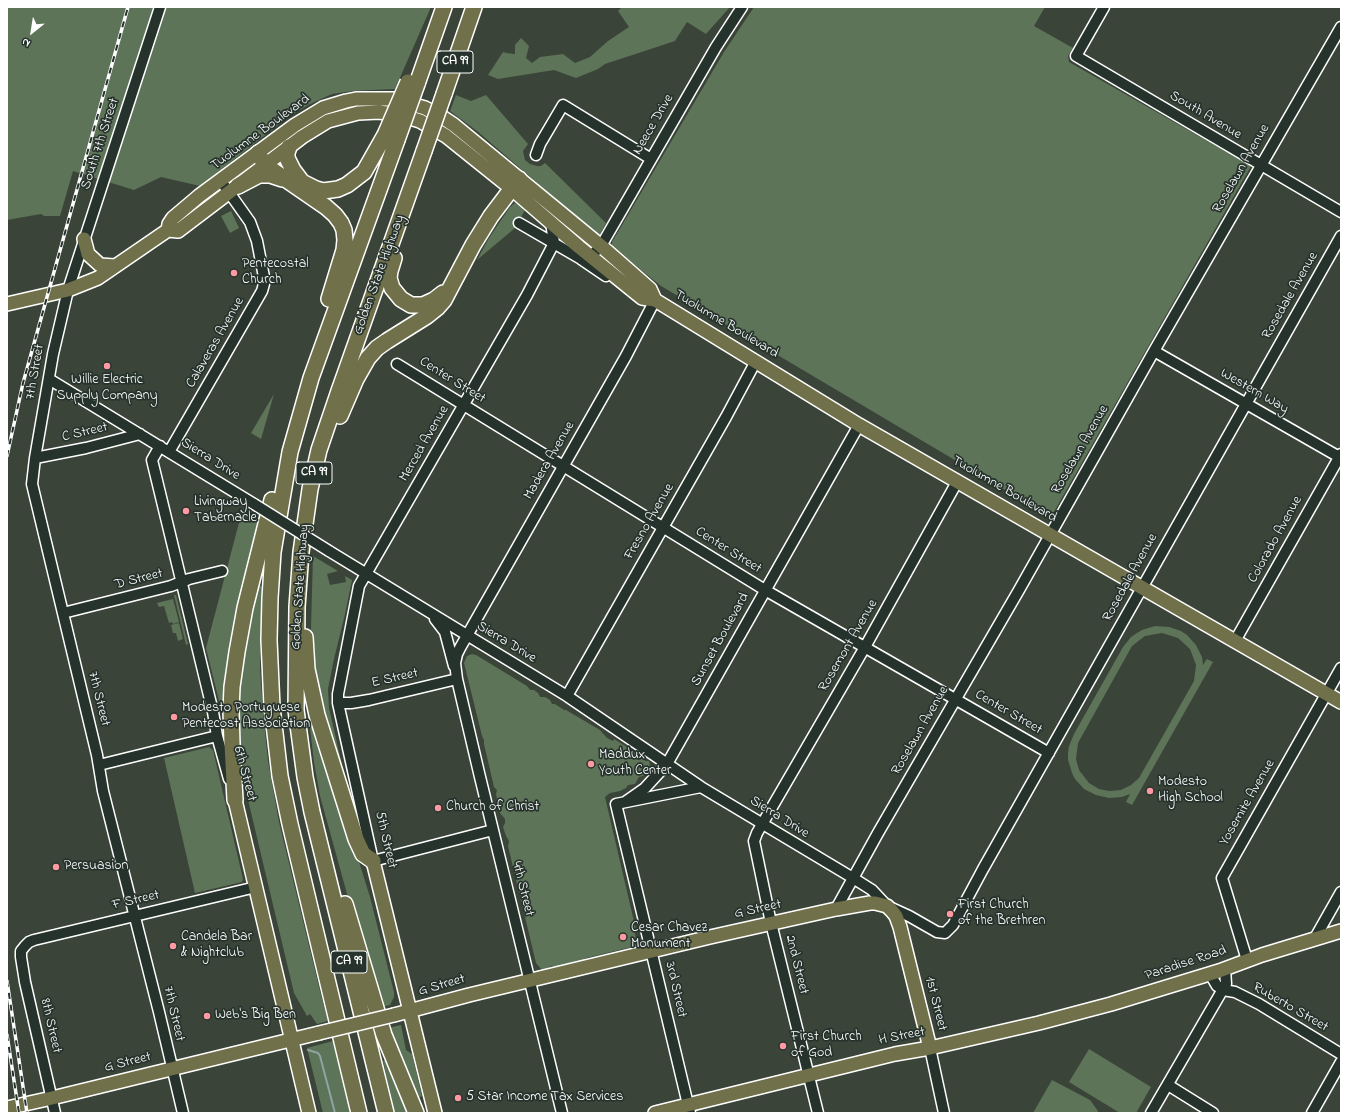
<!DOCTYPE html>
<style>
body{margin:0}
#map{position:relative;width:1348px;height:1120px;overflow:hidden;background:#3b4439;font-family:"Indie Flower",sans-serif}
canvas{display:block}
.frame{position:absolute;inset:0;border:8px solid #fff;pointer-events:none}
.north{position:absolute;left:12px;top:12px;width:40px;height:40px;-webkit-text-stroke:3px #26332d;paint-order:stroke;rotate:210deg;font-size:11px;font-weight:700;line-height:16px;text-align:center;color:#fff}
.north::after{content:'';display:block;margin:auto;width:14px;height:18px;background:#fff;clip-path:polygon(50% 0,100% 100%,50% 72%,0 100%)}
</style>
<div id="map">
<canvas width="1348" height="1120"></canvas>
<div class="frame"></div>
<div class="north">N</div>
</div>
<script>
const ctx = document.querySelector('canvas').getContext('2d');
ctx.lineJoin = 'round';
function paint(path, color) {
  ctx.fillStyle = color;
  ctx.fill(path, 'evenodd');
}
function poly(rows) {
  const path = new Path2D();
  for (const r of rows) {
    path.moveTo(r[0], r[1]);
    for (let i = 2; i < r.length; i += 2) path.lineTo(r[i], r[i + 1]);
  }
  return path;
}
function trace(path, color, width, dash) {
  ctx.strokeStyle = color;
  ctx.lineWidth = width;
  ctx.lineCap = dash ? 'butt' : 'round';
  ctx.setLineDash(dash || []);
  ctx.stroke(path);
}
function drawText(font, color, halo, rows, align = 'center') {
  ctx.font = font + ' "Indie Flower",sans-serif';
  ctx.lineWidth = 3.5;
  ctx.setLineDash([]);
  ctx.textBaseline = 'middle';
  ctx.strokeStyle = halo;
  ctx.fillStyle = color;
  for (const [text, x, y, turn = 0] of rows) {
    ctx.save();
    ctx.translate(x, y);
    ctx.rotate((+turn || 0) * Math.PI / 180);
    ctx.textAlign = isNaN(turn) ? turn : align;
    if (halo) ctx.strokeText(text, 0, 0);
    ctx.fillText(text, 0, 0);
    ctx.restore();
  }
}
paint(poly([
 [7,7,431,7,395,89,352,91,332,94,310,104,291,115,200,186,161,177,134,190,73,171,60,216,44,216,41,214,7,220],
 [622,7,730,7,706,34,687,22,675,41,605,64,598,69,576,78,554,70,498,79,488,75,503,52,506,53,515,54,515,45,521,38,529,46,526,58,532,63,540,57,563,54,575,63,590,57,608,41,629,27,618,11],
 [754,7,1045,7,1034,26,1073,48,1068,56,1069,62,1251,166,1051,517,661,286,612,247,612,242,724,52],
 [456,95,471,101,486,95,528,144,523,151,525,160,530,164,537,166,541,166,545,163,606,223,600,234,597,234,594,232,477,131,450,111],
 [516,202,526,208,515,228,477,260,489,238,510,207],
 [231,211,239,228,230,233,221,216],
 [274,394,261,439,251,433],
 [241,515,251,518,260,523,226,708,221,709,206,648],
 [313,556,338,571,327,574,330,585,346,582,345,576,352,580,345,614,334,659,328,689,329,708,342,765,339,766,324,720,312,669,311,627],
 [255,585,262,586,260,668,263,712,268,761,279,822,321,995,328,1021,317,1024,310,1014,307,1016,294,993,244,783,240,762,239,748,238,689],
 [174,595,176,595,188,644,186,645],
 [173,599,179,622,173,624,172,622,169,623,164,606,159,607,157,603],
 [179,623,183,639,178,641,176,633,173,633,171,625],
 [1155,626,1169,627,1181,631,1187,635,1196,645,1202,657,1203,665,1207,659,1213,662,1132,805,1126,802,1130,794,1122,797,1109,798,1096,795,1084,789,1075,779,1072,773,1068,760,1068,753,1069,746,1074,734,1123,647,1131,637,1137,633,1142,630],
 [1162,633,1178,638,1190,649,1196,665,1194,681,1139,778,1131,785,1121,790,1109,791,1099,789,1089,783,1079,770,1076,759,1078,743,1132,646,1145,636],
 [472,654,476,655,527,686,530,690,534,690,538,693,540,697,545,697,550,700,552,704,555,704,564,710,566,710,600,730,607,738,613,741,614,739,644,758,645,761,649,761,650,766,647,768,647,772,643,776,639,777,635,784,628,785,626,788,620,791,610,793,605,797,636,930,635,934,637,944,636,946,586,958,582,961,553,968,553,966,549,967,549,969,542,970,536,963,508,846,509,841,506,836,503,827,505,823,505,819,500,813,496,794,497,790,494,787,484,744,484,740,482,736,464,663,467,656],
 [308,711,312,711,370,897,394,992,394,997,390,1005,381,1007,352,912,320,796,314,762],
 [209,747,213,750,243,879,242,882,195,893,164,758],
 [401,1025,406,1050,412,1054,422,1096,417,1098,388,1028],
 [333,1041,340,1068,350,1113,323,1113,307,1048],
 [1089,1049,1151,1087,1136,1113,1120,1113,1069,1082],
 [390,1059,411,1113,395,1113,383,1061],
 [1052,1080,1090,1100,1098,1111,1097,1113,1033,1113]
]), '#5d7458');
trace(poly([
 [308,1050,318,1053,320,1056,335,1113]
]), '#8fa4a5', 2);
const minor = poly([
 [160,7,68,290,53,354,35,458,32,484,97,755,103,791,159,1012,183,1113],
 [1104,7,1076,56,1341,212],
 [536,155,540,144,563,105,651,159],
 [519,223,581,259,591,256,601,246,716,47,742,7],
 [581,259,606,276],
 [1154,351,1341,458],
 [397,364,765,590,1049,753],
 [49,379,254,504],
 [160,446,152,460,213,712,217,736,229,779],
 [169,452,262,291,264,284,264,277,257,241,250,222,221,181],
 [35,458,86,448,140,434],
 [329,551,567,696,701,787,853,878,872,890,887,906,909,916,937,932,945,933,953,925,983,869,1341,236],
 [63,613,171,586,189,579,222,571],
 [435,619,445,632,454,666],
 [1235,641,1341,454],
 [567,696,726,417,756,361],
 [338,703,351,703,369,700,457,679],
 [99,765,217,736],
 [625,802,645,788,667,764,859,425],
 [493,830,373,861,338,703,338,694,359,586,527,295,554,243,551,222],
 [836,909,878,833,1019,590,1154,351,1341,27],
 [1315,938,1341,892],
 [1247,960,1222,878,1341,668],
 [1210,974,1217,986,1223,988],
 [1223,990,1235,992,1259,1004,1341,1054],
 [930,1048,944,1113],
 [1168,1085,1213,1113],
 [55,1113,25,982,21,957,21,951,25,946,29,942,34,940,256,887],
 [562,1113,480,777,457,679,455,663,457,654,460,648,626,356,655,300],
 [690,1113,616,804,701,787],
 [818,1113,771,923,754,841,757,833,865,647,957,482],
 [1151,1113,1226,984,1225,969],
 [1312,1113,1341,1062]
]);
const major = poly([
 [168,230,169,224,173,218,199,196,295,125,323,108,346,101,356,99,393,99,425,108,442,117,454,125,601,246,650,289,655,300],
 [84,239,88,254,100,265,115,266],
 [7,304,68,290,98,278,168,230,178,231,302,137,328,121,358,113,379,112,400,115,420,121,446,136,512,189,579,247,642,298,655,300,859,425,1341,702],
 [235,800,309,1113],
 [373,861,435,1113],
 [394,1015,469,995,710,937,836,909,870,903,875,903,887,906,892,911,896,916,900,927,930,1048],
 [7,1108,52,1098,319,1033],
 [655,1113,895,1054,930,1048,1039,1023,1111,1004,1219,971,1262,955,1341,931]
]);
const highway = poly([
 [417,84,444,7],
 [444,94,474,7],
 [289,147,287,153,287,158,293,170,302,182],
 [258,153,265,165,326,207,335,215,341,223,344,230,345,240,344,250,329,299],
 [302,182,316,189,323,191,338,189,347,185,364,172,385,135],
 [238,186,259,175,270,175,282,179],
 [394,258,390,271,389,278,392,288,401,299,411,305,423,305,434,300,443,293],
 [340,416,356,379,368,358,377,348,387,341,427,316,437,308,444,300,473,245,491,216,519,179],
 [305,637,307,669,317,715,356,839,363,854,373,861],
 [235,800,232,744,231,710,232,687,237,652,245,608,272,500],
 [345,904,384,1035,416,1113],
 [359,1113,290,824,280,776,272,707,269,640,270,598,273,552,290,452,311,378,397,140],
 [386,1113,312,812,305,777,296,710,297,607,301,552,310,489,319,450,339,391,424,151]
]);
trace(minor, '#fff', 13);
trace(major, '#fff', 16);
trace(highway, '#fff', 18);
trace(minor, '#26332d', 10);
trace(major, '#70704a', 13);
trace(highway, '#70704a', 15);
const rail = poly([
 [7,456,23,383,128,7],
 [7,981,27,1113],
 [7,1035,19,1113]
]);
trace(rail, '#fff', 3.5);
trace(rail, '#26332d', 2, [6]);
const minorBridge = poly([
 [254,504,329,551]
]);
const majorBridge = poly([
 [319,1033,394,1015]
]);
const highwayBridge = poly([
 [385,135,408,82],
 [397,140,417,84],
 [424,151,444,94]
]);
trace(minorBridge, '#fff', 13, []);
trace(majorBridge, '#fff', 16, []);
trace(highwayBridge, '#fff', 18, []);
trace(minorBridge, '#26332d', 10);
trace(majorBridge, '#70704a', 13);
trace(highwayBridge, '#70704a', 15);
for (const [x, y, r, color] of [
 [234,273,4,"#ff9aa2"],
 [107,366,4,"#ff9aa2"],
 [186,511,4,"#ff9aa2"],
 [174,717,4,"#ff9aa2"],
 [591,764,4,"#ff9aa2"],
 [1150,791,4,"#ff9aa2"],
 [438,808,4,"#ff9aa2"],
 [56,867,4,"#ff9aa2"],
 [950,914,4,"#ff9aa2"],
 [623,937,4,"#ff9aa2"],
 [173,946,4,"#ff9aa2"],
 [207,1016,4,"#ff9aa2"],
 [783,1046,4,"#ff9aa2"],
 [458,1098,4,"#ff9aa2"]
]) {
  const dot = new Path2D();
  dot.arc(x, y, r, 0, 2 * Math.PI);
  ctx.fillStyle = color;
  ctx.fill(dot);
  trace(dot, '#26332d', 1.5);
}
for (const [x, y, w] of [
 [455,62,36],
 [314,473,36],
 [349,962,36]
]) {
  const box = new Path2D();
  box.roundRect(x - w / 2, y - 11, w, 22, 3);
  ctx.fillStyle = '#26332d';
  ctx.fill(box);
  trace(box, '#fff', 1);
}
drawText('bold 13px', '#fff', null, [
 ["CA 99",455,62],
 ["CA 99",314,473],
 ["CA 99",349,962]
]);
drawText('14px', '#fff', '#26332d', [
 ["South Avenue",1205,116,31],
 ["Neece Drive",654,125,-60],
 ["Tuolumne Boulevard",261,133,-36],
 ["South 7th Street",101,144,-72],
 ["Roselawn Avenue",1242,169,-60],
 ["Golden State Highway",380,275,-70],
 ["Rosedale Avenue",1291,296,-60],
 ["Tuolumne Boulevard",726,325,31],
 ["Calaveras Avenue",216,343,-60],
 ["7th Street",36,372,-80],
 ["Center Street",452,381,32],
 ["Western Way",1254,392,30],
 ["C Street",85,433,-13],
 ["Merced Avenue",425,444,-60],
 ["Roselawn Avenue",1081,450,-60],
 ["Sierra Drive",210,460,32],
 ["Madera Avenue",550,461,-60],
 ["Tuolumne Boulevard",1004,490,30],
 ["Fresno Avenue",650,522,-60],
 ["Colorado Avenue",1276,540,-61],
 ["Center Street",728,551,32],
 ["Rosedale Avenue",1131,578,-61],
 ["D Street",139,580,-14],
 ["Golden State Highway",301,587,-86],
 ["Sunset Boulevard",721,640,-61],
 ["Sierra Drive",506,643,31],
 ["Rosemont Avenue",849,646,-60],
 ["E Street",395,679,-13],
 ["7th Street",98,699,76],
 ["Center Street",1008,713,30],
 ["Roselawn Avenue",921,731,-60],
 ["6th Street",244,774,75],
 ["Yosemite Avenue",1248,803,-60],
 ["Sierra Drive",779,818,32],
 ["5th Street",385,840,77],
 ["4th Street",522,889,76],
 ["F Street",136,901,-13],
 ["G Street",758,910,-12],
 ["Paradise Road",1186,964,-18],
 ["2nd Street",796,965,76],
 ["G Street",442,986,-16],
 ["3rd Street",675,990,77],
 ["1st Street",935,1004,76],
 ["Ruberto Street",1290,1008,30],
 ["7th Street",173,1014,77],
 ["8th Street",50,1026,77],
 ["H Street",902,1037,-11],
 ["G Street",128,1063,-14]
]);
drawText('14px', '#fff', '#26332d', [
 ["Pentecostal",242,265],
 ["Church",242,281],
 ["Willie Electric",107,381,"center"],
 ["Supply Company",107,397,"center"],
 ["Livingway",194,503],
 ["Tabernacle",194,519],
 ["Modesto Portuguese",182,709],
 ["Pentecost Association",182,725],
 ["Maddux",599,756],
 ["Youth Center",599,772],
 ["Modesto",1158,783],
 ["High School",1158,799],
 ["Church of Christ",446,808],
 ["Persuasion",64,867],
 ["First Church",958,906],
 ["of the Brethren",958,922],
 ["Cesar Chavez",631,929],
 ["Monument",631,945],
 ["Candela Bar",181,938],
 ["& Nightclub",181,954],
 ["Web's Big Ben",215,1016],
 ["First Church",791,1038],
 ["of God",791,1054],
 ["5 Star Income Tax Services",466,1098]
], 'left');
</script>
